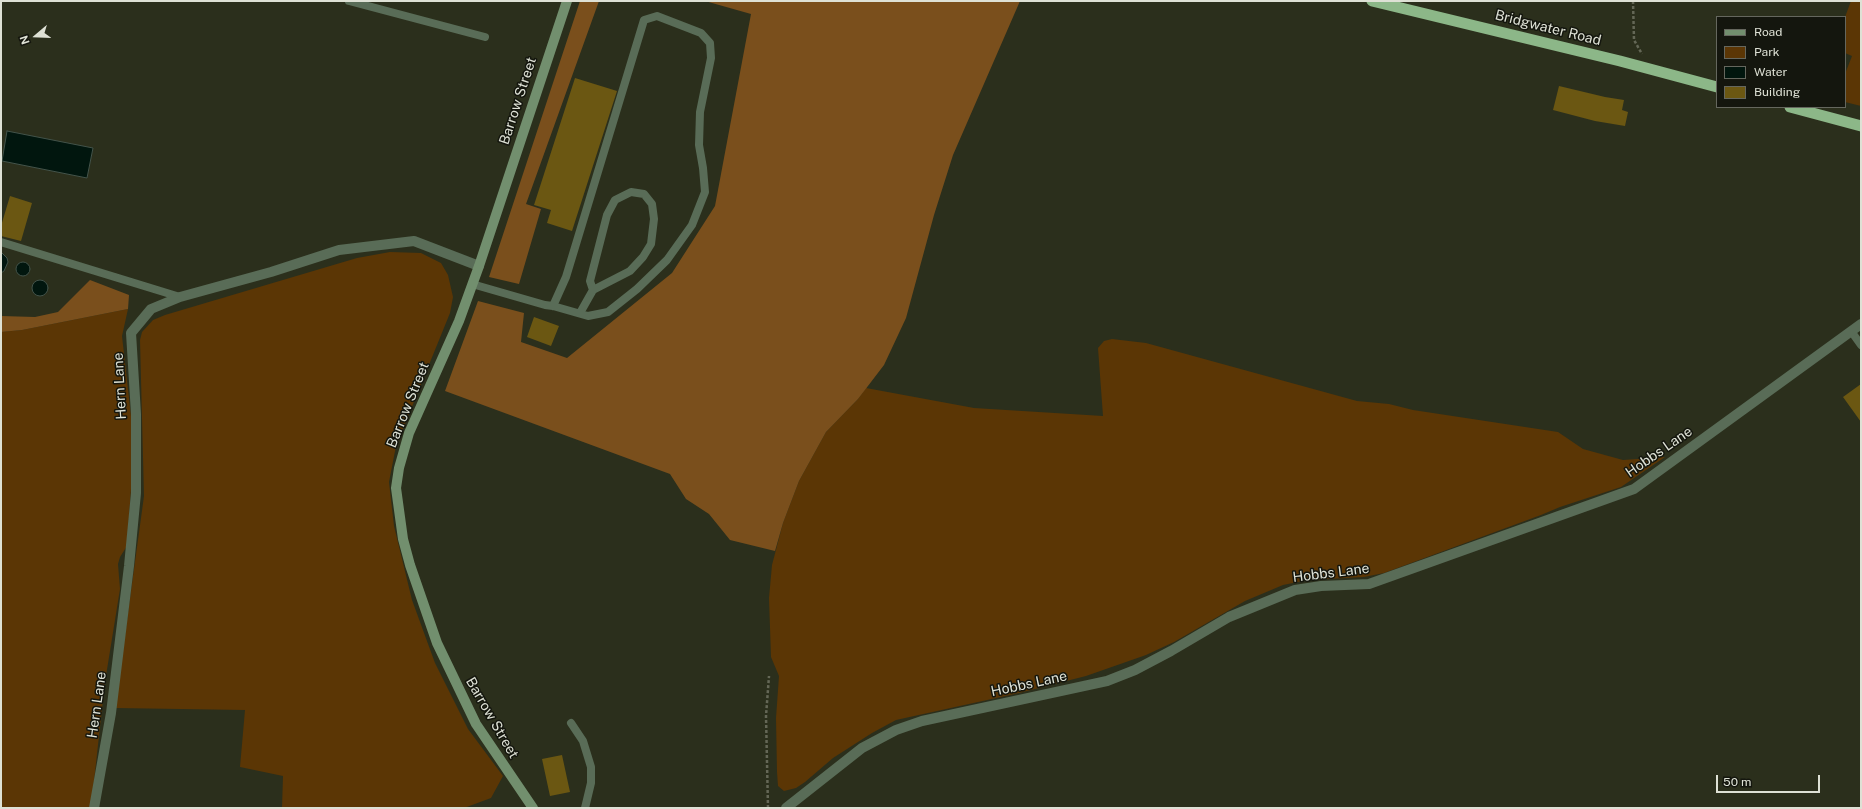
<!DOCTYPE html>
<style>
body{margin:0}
#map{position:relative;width:1862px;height:809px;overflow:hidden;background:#2b2f1c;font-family:"Public Sans",sans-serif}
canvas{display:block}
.frame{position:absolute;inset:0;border:2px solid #dee1d5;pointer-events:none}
.legend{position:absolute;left:1716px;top:16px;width:130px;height:92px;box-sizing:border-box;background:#14160e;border:1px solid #65675e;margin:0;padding:5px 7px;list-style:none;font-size:12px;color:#dee1d5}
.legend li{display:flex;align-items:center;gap:8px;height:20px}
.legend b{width:20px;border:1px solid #65675e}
.north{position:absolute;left:16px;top:16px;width:40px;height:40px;-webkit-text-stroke:3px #14160e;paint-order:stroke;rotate:251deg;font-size:11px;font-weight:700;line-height:16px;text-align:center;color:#dee1d5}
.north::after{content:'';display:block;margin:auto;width:14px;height:18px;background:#dee1d5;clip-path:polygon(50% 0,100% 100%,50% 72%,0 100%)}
.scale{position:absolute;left:1716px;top:775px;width:104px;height:18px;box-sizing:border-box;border:2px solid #dee1d5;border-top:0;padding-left:5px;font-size:12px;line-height:14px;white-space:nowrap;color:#dee1d5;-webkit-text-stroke:3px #14160e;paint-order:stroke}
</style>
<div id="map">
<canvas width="1862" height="809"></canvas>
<div class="frame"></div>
<ul class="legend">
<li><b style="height:5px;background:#728f6e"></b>Road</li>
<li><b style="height:11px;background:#5b3605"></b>Park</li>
<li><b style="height:11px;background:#01160e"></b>Water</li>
<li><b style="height:11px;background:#6b5712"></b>Building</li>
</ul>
<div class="north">N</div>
<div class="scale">50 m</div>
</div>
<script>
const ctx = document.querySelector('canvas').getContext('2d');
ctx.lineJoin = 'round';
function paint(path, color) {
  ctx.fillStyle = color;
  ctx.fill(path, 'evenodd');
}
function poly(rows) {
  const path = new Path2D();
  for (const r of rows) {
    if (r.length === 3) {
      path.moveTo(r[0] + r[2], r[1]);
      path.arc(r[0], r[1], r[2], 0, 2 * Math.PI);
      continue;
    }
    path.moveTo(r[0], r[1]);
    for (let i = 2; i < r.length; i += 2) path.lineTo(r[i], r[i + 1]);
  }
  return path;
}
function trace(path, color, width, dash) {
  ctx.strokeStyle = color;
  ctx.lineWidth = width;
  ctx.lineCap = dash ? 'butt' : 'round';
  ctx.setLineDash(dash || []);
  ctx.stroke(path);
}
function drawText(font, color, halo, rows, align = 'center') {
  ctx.font = font + ' "Public Sans",sans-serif';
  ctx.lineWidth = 3;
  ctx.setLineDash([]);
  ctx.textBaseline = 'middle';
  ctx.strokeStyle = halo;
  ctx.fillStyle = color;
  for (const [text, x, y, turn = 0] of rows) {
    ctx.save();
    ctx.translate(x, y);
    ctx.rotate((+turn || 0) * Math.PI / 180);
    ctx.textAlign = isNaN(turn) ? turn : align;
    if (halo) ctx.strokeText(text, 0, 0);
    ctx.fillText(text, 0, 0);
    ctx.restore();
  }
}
paint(poly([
 [1851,1,1861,1,1861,106,1845,102,1845,74,1852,56,1845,53,1845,17],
 [390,252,421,253,441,263,448,275,453,297,450,313,396,446,389,482,394,526,412,600,435,663,468,729,503,776,491,798,464,808,282,808,283,776,240,767,245,710,115,708,144,496,140,340,142,332,153,320,165,315,357,258],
 [128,309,122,336,131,416,131,489,127,546,120,557,118,564,120,589,105,682,91,808,1,808,1,332,22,330],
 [1112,339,1146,343,1357,401,1389,404,1413,410,1558,432,1583,449,1623,460,1665,457,1621,487,1560,507,1541,515,1384,573,1364,577,1308,580,1283,585,1245,601,1174,642,1146,655,1086,676,1019,693,896,720,872,733,833,758,805,782,796,788,784,791,778,786,777,772,776,718,779,676,771,657,769,598,772,565,783,523,799,481,826,432,858,399,866,388,974,408,1103,416,1098,348,1104,341]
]), '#5b3605');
paint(poly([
 [580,1,599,1,526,204,541,209,519,284,489,277],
 [705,1,1020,1,953,155,934,215,906,318,884,365,858,399,826,432,799,481,783,523,775,551,730,540,709,514,686,499,670,474,445,391,478,301,524,313,521,342,567,358,672,273,715,206,751,14],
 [90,280,129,295,128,309,22,330,1,332,1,316,35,317,58,312]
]), '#7a4f1c');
const water = poly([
 [7,131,93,148,87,178,2,161,7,131],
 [1,252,7,258,8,262,4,271,1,273,1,252],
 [23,269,7],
 [40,288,8]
]);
paint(water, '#01160e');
trace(water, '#43534a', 1);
paint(poly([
 [575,78,617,91,572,231,547,223,551,210,534,205],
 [1559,86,1605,97,1624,100,1622,110,1628,112,1625,126,1595,121,1553,110],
 [10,196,32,203,21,241,1,236,1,226],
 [534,317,559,326,551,346,527,337],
 [1861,384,1861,422,1843,397],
 [562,755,570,792,550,796,542,759]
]), '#6b5712');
trace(poly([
 [1633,1,1634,40,1642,54],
 [768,808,766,716,769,676]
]), '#646756', 2.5, [3, 2]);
trace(poly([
 [349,1,485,37],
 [1,242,180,297],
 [472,284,545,305,553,306,588,316,608,312,637,289,667,260,692,225,705,192,703,168,699,145,700,112,711,58,710,43,701,33,657,16,644,20,566,277,553,306],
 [580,313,593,290,630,271,643,257,651,244,654,219,652,204,644,194,631,192,615,200,607,215,590,281,593,290],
 [1851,331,1861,345],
 [571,723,583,741,591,767,591,783,585,808]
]), '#596c57', 8);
trace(poly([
 [94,808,111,713,129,566,136,493,136,414,131,333,151,309,180,297,271,272,339,250,414,241,479,266],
 [786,808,862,748,896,730,922,721,1107,681,1135,670,1171,651,1229,617,1295,590,1321,586,1369,584,1634,489,1861,324]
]), '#596c57', 10);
trace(poly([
 [533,808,476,724,437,643,410,565,403,539,396,488,399,468,409,433,459,321,479,266,567,1]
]), '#728f6e', 10);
trace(poly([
 [1372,1,1620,61,1717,87],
 [1790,107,1861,126]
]), '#8cb788', 11);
drawText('14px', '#dee1d5', '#14160e', [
 ["Bridgwater Road",1548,28,14],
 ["Barrow Street",518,101,-72],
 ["Hern Lane",120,386,-93],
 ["Barrow Street",408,405,-68],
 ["Hobbs Lane",1659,452,-35],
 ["Hobbs Lane",1331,573,-7],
 ["Hobbs Lane",1029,684,-12],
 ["Hern Lane",97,705,-82],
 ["Barrow Street",492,718,60]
]);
</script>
